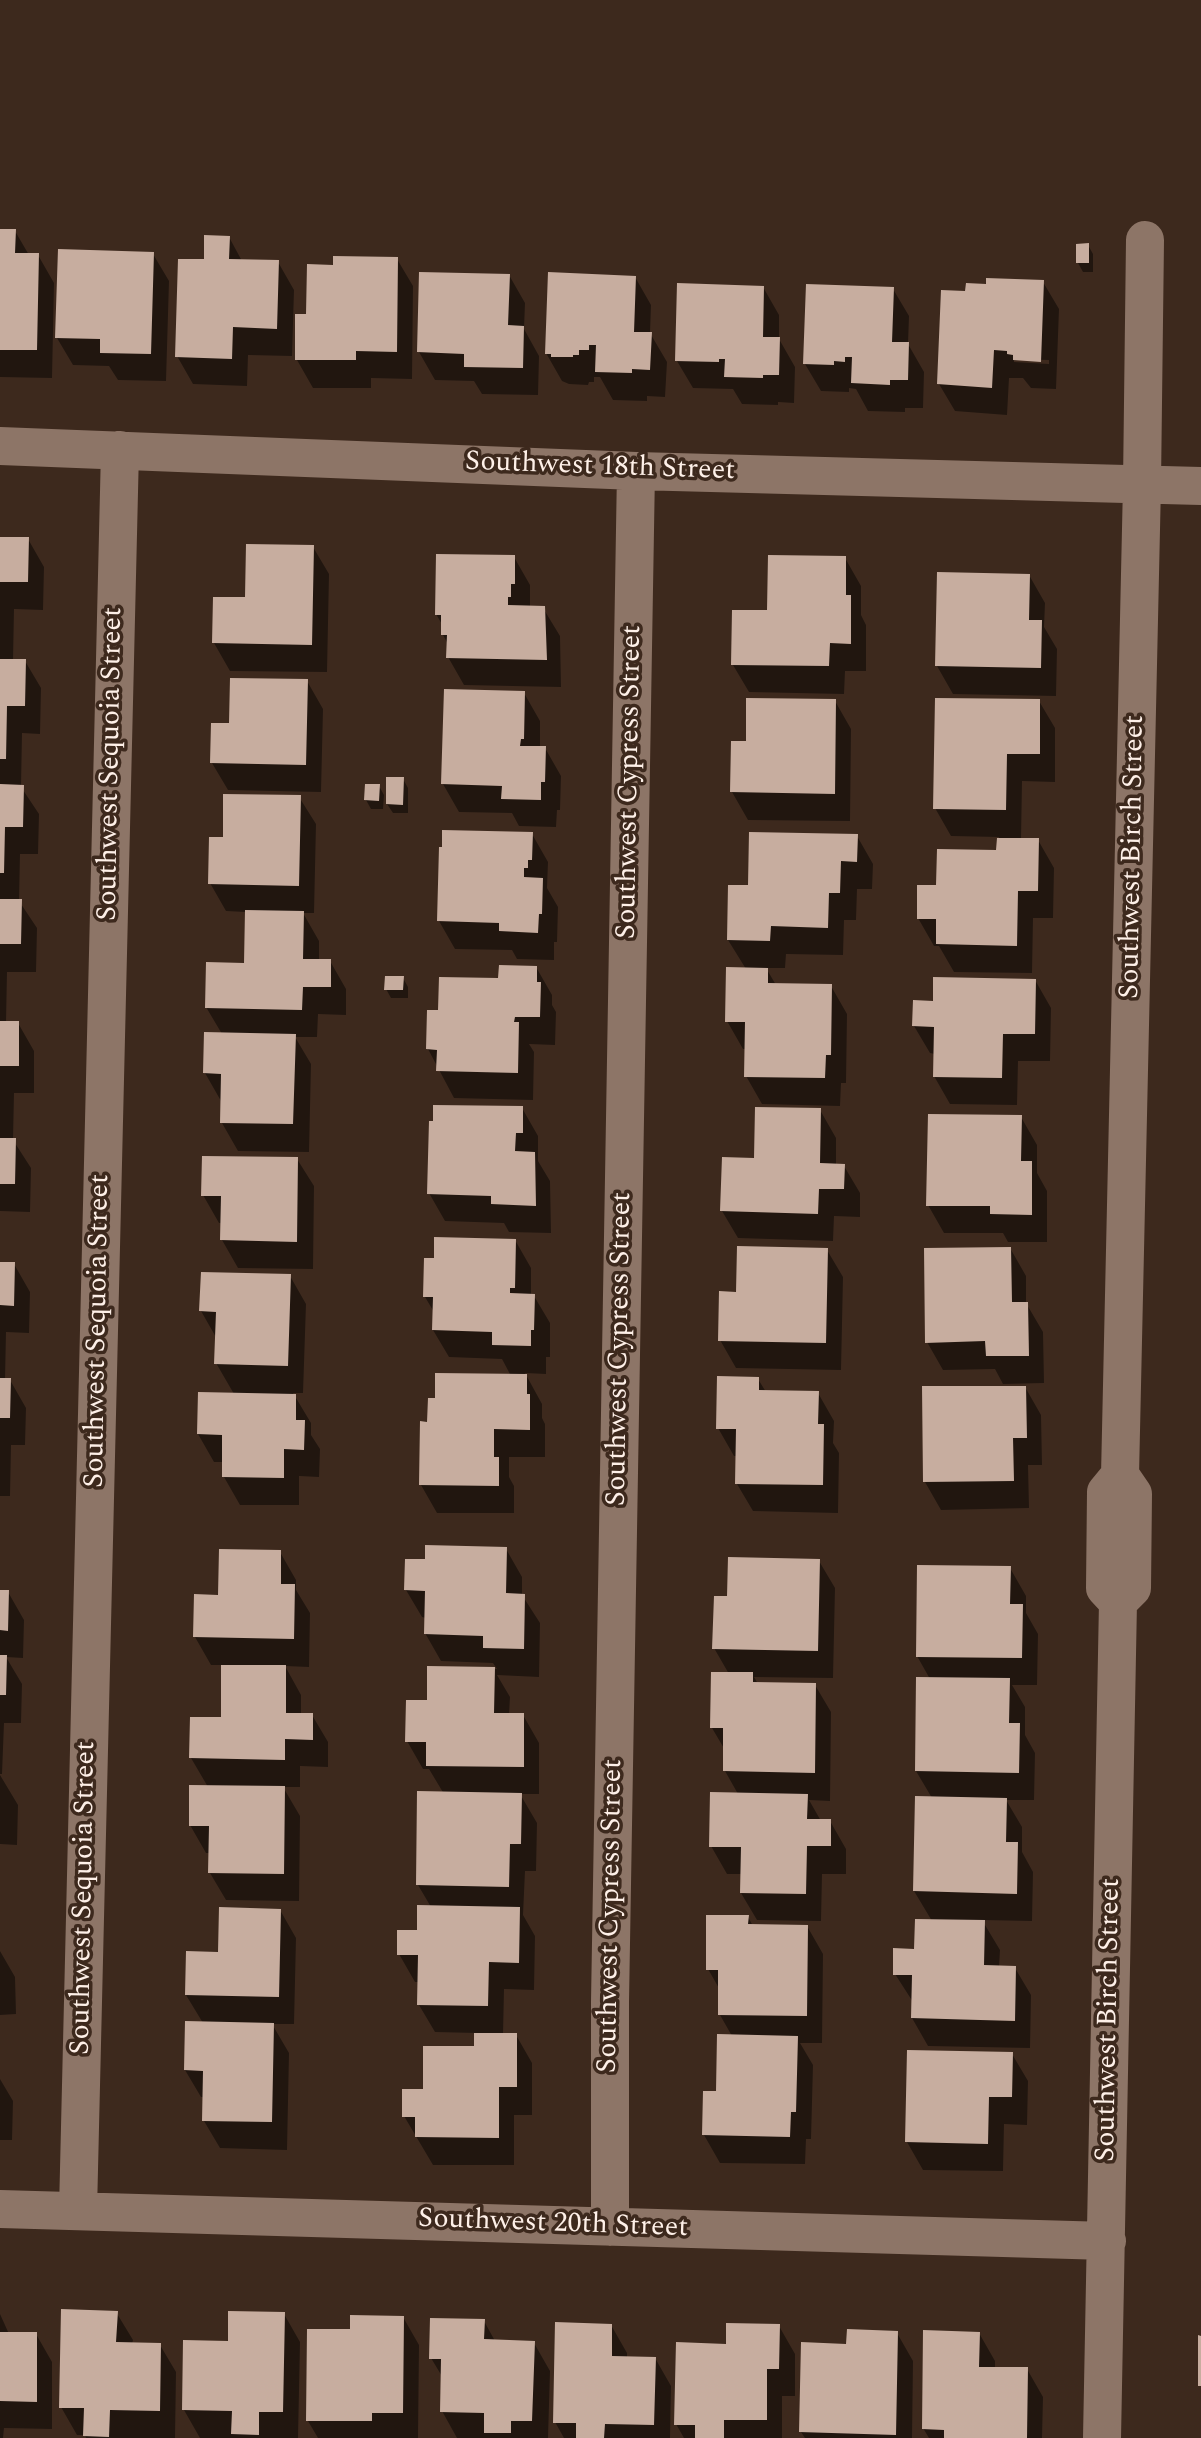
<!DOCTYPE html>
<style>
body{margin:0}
canvas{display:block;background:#3d291d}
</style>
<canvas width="1201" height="2438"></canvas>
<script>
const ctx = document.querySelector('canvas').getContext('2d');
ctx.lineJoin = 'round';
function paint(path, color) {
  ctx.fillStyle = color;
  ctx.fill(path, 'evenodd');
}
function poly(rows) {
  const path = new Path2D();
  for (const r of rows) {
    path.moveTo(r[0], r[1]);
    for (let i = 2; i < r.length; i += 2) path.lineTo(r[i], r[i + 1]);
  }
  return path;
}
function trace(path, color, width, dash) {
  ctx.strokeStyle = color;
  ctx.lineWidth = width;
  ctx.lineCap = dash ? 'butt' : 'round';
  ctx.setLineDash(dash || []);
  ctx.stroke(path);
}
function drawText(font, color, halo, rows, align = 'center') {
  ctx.font = font + ' Spectral,serif';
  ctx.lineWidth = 7;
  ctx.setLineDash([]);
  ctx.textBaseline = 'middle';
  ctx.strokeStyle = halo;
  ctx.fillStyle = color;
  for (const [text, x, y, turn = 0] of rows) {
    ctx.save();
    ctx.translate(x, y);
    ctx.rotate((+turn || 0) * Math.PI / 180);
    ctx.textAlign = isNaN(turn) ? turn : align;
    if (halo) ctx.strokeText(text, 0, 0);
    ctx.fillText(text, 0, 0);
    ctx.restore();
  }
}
paint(poly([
 [0,230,15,231,29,255,38,255,54,283,52,378,0,377],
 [229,237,242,261,278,262,294,290,292,356,248,355,247,386,193,384,177,356,205,261],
 [1088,245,1093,254,1093,272,1083,272,1078,263],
 [153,254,169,281,166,381,118,380,109,366,73,365,57,338],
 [397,259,413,286,412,379,371,378,371,388,313,388,297,360,308,315,335,267],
 [509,275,525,303,524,329,539,356,538,395,482,394,474,381,435,380,419,352],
 [635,277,651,305,650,333,667,362,665,397,647,396,647,401,613,400,600,377,594,377,594,382,589,382,588,385,569,384,562,381,546,353],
 [1043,282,1059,309,1056,389,1031,388,1023,378,1009,378,1007,415,955,411,939,384,967,293],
 [1014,359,1049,360,1049,364,1014,362],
 [763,287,779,315,779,339,795,367,794,403,778,402,778,405,742,404,733,389,693,388,677,361],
 [893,289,909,316,908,344,924,372,923,408,905,408,905,412,868,411,856,389,849,388,849,392,821,391,805,364],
 [0,539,28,539,44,567,43,610,14,609,13,661,25,661,41,688,40,734,22,733,21,787,39,814,38,854,20,854,19,901,37,928,36,972,7,972,6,1023,18,1023,34,1051,34,1093,14,1093,13,1140,31,1168,30,1212,0,1211],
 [313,547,329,574,327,672,230,671,214,643,246,599],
 [514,557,530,585,530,607,543,608,560,636,561,687,464,685,448,657,448,644,443,635,443,626,436,614],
 [845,558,861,586,861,615,866,625,866,671,845,671,844,694,749,692,733,665,769,612],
 [1029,575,1045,603,1044,627,1057,649,1056,696,953,694,937,666],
 [307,681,323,709,321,792,228,790,212,763,231,724],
 [524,693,540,721,540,748,545,748,561,776,560,810,557,810,556,827,519,826,512,813,459,812,443,784],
 [835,701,851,729,850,821,748,820,732,792],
 [1039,701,1055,728,1055,782,1022,781,1021,840,1038,840,1054,868,1053,918,1033,918,1032,973,954,972,939,946,934,946,918,918,938,887,998,852,999,837,951,836,935,808],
 [403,779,408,788,408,813,393,813,387,804],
 [379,786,384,795,383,809,371,809,366,800],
 [299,797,316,824,314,913,303,913,319,941,319,961,330,961,346,989,346,1015,318,1014,317,1037,295,1037,311,1064,309,1152,238,1151,222,1123,221,1101,205,1073,222,1034,206,1007,245,965,246,912,226,911,210,883,225,838],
 [532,834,548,862,547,888,558,907,557,942,554,942,554,960,517,959,512,950,455,949,439,921],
 [857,836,873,864,872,889,857,889,856,920,844,920,843,955,786,954,785,968,766,968,776,985,831,986,847,1014,846,1083,841,1083,840,1106,762,1104,746,1076,746,1049,743,1049,727,1021,746,969,728,940,750,887],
 [536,967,552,995,552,1005,556,1012,555,1045,529,1044,534,1052,533,1100,454,1098,428,1049,439,1012,500,980],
 [403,978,408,987,408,998,391,998,386,989],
 [1035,980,1051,1008,1050,1061,1018,1061,1017,1105,950,1104,934,1076,935,1054,930,1053,914,1026,934,1003],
 [522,1108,538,1136,538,1161,550,1181,551,1233,509,1232,504,1223,445,1221,429,1193],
 [820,1110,836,1138,836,1165,844,1166,860,1193,860,1217,834,1216,833,1241,738,1238,722,1211,755,1159],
 [1021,1117,1037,1145,1037,1173,1047,1191,1047,1242,1008,1242,1003,1233,944,1233,928,1205],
 [297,1159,314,1186,313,1269,238,1268,222,1240,222,1223,219,1223,203,1195],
 [515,1240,531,1268,531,1296,534,1296,550,1323,550,1357,546,1357,546,1374,525,1373,542,1404,542,1418,545,1424,545,1457,509,1457,509,1477,514,1486,514,1513,437,1513,421,1485,429,1424,511,1376,502,1359,449,1357,433,1330,434,1312,425,1297,435,1260],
 [1010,1248,1026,1276,1026,1303,1043,1332,1044,1383,1003,1384,995,1369,943,1370,927,1342],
 [827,1250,843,1277,841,1370,736,1368,720,1340,738,1293],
 [0,1264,14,1264,30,1292,29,1333,6,1332,5,1380,10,1380,26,1408,25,1445,11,1445,10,1496,0,1496],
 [290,1276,306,1304,303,1393,293,1393,311,1423,311,1435,320,1449,319,1477,299,1476,299,1505,240,1505,224,1477,224,1462,214,1462,198,1434,234,1394,216,1363,217,1339,201,1311],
 [758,1379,766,1392,818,1393,834,1421,833,1443,839,1453,838,1513,753,1511,737,1484,737,1456,734,1456,718,1428],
 [1025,1387,1041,1415,1042,1465,1028,1465,1029,1508,941,1510,925,1482],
 [506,1549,522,1577,522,1595,540,1623,539,1677,497,1675,510,1697,509,1715,523,1715,539,1743,539,1794,520,1794,537,1823,536,1871,525,1871,523,1915,535,1936,534,1990,504,1989,503,2035,516,2035,532,2063,532,2115,514,2115,514,2165,433,2165,404,2116,425,2090,476,2047,476,2033,435,2032,419,2005,419,1982,415,1982,399,1954,419,1931,431,1907,418,1885,444,1794,429,1769,423,1769,407,1741,428,1702,429,1668,497,1669,493,1663,441,1661,425,1633,426,1618,422,1617,406,1590,426,1561],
 [280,1552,296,1580,296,1590,310,1613,309,1667,285,1666,301,1695,301,1715,312,1715,328,1742,328,1767,300,1766,300,1787,283,1787,300,1816,299,1901,226,1900,210,1873,210,1853,206,1853,190,1825,208,1787,191,1758,223,1719,223,1665,211,1665,195,1637,220,1597],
 [819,1561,835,1588,833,1678,754,1677,758,1684,815,1685,831,1712,830,1801,809,1800,821,1821,830,1821,846,1849,846,1874,822,1874,821,1921,757,1920,741,1893,742,1874,727,1874,711,1846,738,1794,725,1771,725,1750,712,1728,729,1674,714,1648,729,1597],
 [1010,1568,1026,1596,1026,1613,1038,1634,1037,1685,1012,1685,1025,1707,1025,1735,1035,1753,1034,1800,1006,1800,1022,1827,1022,1852,1033,1872,1032,1921,982,1920,1000,1950,999,1967,1015,1968,1031,1995,1030,2048,928,2046,912,2018,913,2002,895,1974,915,1951,932,1921,914,1891,932,1798,916,1771,930,1679,917,1656],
 [0,1592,8,1592,24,1620,23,1658,6,1657,22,1684,21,1723,4,1723,2,1774,0,1774],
 [0,1775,18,1805,17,1845,0,1844],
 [280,1910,296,1938,294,2024,272,2024,289,2053,287,2150,220,2148,204,2121,204,2097,201,2097,185,2070,203,2023,186,1995,220,1953],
 [748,1917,753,1926,807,1926,823,1954,822,2043,800,2043,813,2065,811,2139,806,2139,805,2164,720,2163,704,2135,718,2093,732,2036,720,2015,720,1990,708,1969],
 [0,1951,15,1977,16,2014,0,2015],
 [1012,2054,1028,2081,1027,2125,1004,2124,1003,2171,923,2170,907,2142],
 [0,2079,13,2101,12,2140,0,2140],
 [116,2312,133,2340,132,2344,160,2345,176,2372,175,2438,86,2438,85,2435,77,2435,61,2407],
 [0,2314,9,2334,36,2334,52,2362,52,2429,4,2428,3,2438,0,2438],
 [284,2314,300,2342,298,2438,200,2438,184,2410,230,2343],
 [403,2317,419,2345,418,2438,318,2438,308,2421,308,2331,352,2331],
 [484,2321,495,2341,534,2343,550,2371,548,2438,457,2438,442,2411,443,2378,431,2358],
 [611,2325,627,2353,627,2358,655,2358,671,2386,670,2438,564,2438,555,2422],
 [779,2326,795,2354,795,2396,782,2396,782,2438,684,2438,676,2424,727,2345],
 [897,2333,913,2361,912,2438,805,2438,801,2432,848,2345],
 [979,2333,995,2361,995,2369,1027,2369,1043,2397,1042,2438,929,2438,923,2428]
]), '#0007');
paint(poly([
 [0,229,16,229,15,253,39,253,37,350,0,350],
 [204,235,230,236,229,259,279,260,277,329,233,327,232,359,175,357,178,259,204,259],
 [1089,243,1089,263,1076,263,1076,244],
 [58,249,154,252,151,354,100,353,100,339,55,338],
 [333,256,398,257,397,352,356,351,356,360,295,360,295,314,306,314,307,264,333,265],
 [419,272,510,274,508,325,524,326,523,368,464,367,464,354,417,352],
 [548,272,636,276,634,332,652,332,650,370,632,369,632,373,595,372,596,345,589,345,589,350,579,350,579,355,573,355,573,357,551,357,551,354,545,354],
 [986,278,1044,280,1041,362,1013,360,1013,355,1007,354,1007,351,994,350,992,388,937,384,941,290,965,291,966,283,986,284],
 [677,283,764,286,763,337,780,337,779,375,763,375,763,378,724,377,725,359,719,359,719,362,675,361],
 [806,284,894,287,892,342,909,342,908,380,890,380,890,385,851,383,852,357,845,357,845,362,834,361,834,365,803,364],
 [0,537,29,537,28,582,0,582],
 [246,544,314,545,312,645,212,643,213,597,245,597],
 [436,554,515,555,515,584,511,584,511,597,508,597,508,605,545,606,547,660,446,658,447,635,441,635,441,615,435,615],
 [768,555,846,556,846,595,851,595,851,644,830,643,829,666,731,665,732,610,767,610],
 [937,572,1030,574,1029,620,1042,620,1041,668,935,666],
 [0,659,26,659,25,706,7,706,6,759,0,759],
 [230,678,308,679,306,765,210,763,211,723,229,723],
 [444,689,525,691,524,739,521,739,520,746,546,746,545,782,541,782,541,800,501,799,502,786,441,784],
 [746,698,836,699,835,794,730,792,731,741,746,741],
 [935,698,1040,699,1040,754,1007,754,1006,810,933,809],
 [386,777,404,777,403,805,386,804],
 [0,784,24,785,23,827,5,827,4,873,0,873],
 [365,784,380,784,379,801,364,800],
 [223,794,301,795,299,886,208,884,209,837,223,837],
 [442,830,533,832,532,860,528,860,528,868,524,868,524,877,543,878,542,914,539,914,538,933,499,931,499,923,437,921,439,847,442,847],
 [749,832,858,834,857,862,841,861,840,893,829,893,828,928,771,926,770,941,727,940,728,885,748,885],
 [997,838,1039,838,1038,891,1018,891,1017,946,936,944,936,919,917,919,917,885,936,885,937,849,996,850],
 [0,899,22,899,21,944,0,944],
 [245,910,304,911,303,959,331,959,331,987,303,987,302,1010,205,1008,206,962,244,963],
 [499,965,537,966,537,982,541,982,540,1017,515,1017,514,1022,519,1022,518,1073,436,1071,437,1050,426,1049,427,1010,438,1010,439,977,498,978],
 [726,967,768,968,768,983,832,984,831,1055,826,1055,825,1078,744,1077,745,1022,725,1022],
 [385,976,404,976,403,990,384,990],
 [933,977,1036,979,1035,1034,1003,1034,1002,1078,933,1077,934,1027,912,1026,913,1000,933,1001],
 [0,1021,19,1021,19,1066,0,1066],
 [204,1032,296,1034,293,1124,220,1123,221,1074,203,1073],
 [433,1105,523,1106,523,1133,516,1133,515,1151,535,1152,536,1206,491,1204,491,1196,427,1194,429,1121,433,1121],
 [755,1107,821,1108,820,1163,845,1164,844,1189,819,1189,818,1214,720,1211,722,1157,754,1158],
 [928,1114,1022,1115,1021,1161,1032,1161,1032,1215,990,1214,990,1206,926,1206],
 [0,1138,16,1138,15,1184,0,1184],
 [202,1156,298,1157,297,1242,220,1240,221,1196,201,1196],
 [434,1237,516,1239,515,1288,510,1288,510,1293,535,1294,534,1330,531,1330,531,1346,492,1345,492,1332,432,1330,433,1297,423,1297,424,1258,434,1258],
 [737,1246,828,1248,826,1343,718,1341,719,1291,736,1292],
 [1011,1247,1012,1302,1028,1302,1029,1356,986,1356,985,1341,925,1343,924,1248],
 [0,1262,15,1262,14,1306,0,1305],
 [201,1272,291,1274,288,1366,214,1364,216,1312,199,1311],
 [435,1373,527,1374,527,1394,530,1394,530,1430,494,1429,494,1457,499,1457,499,1486,419,1485,420,1421,427,1422,428,1398,435,1398],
 [717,1376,759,1377,759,1390,819,1391,818,1424,824,1424,823,1485,735,1484,736,1429,716,1429],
 [0,1378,11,1378,10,1418,0,1418],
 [922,1386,1026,1386,1027,1438,1013,1438,1014,1481,923,1482],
 [198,1392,296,1394,296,1420,305,1420,304,1450,284,1449,284,1478,222,1477,222,1435,197,1434],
 [425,1545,507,1547,506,1593,525,1594,524,1649,483,1648,483,1636,424,1634,425,1591,404,1590,405,1559,425,1559],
 [219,1549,281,1550,281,1584,295,1584,294,1639,193,1637,194,1594,218,1595],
 [728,1557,820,1559,818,1651,712,1649,714,1596,727,1596],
 [917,1565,1011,1566,1010,1604,1023,1604,1022,1658,916,1657],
 [0,1590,9,1590,8,1631,0,1630],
 [0,1655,7,1655,6,1695,0,1695],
 [221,1665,286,1665,286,1713,313,1713,313,1740,285,1739,285,1760,189,1758,190,1717,221,1717],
 [427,1666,495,1667,494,1713,524,1713,524,1767,426,1766,426,1742,405,1742,406,1700,427,1700],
 [711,1672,753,1672,753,1682,816,1683,815,1773,723,1771,723,1728,710,1728],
 [916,1677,1010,1678,1009,1723,1020,1723,1019,1773,915,1771],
 [189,1785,285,1786,284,1874,208,1873,209,1826,189,1826],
 [417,1791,522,1793,521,1844,510,1844,509,1887,416,1885],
 [710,1792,808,1794,807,1819,831,1819,831,1846,807,1846,806,1894,740,1893,741,1847,709,1847],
 [915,1796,1007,1798,1006,1842,1018,1842,1017,1894,913,1891],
 [417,1905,520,1907,519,1963,489,1962,488,2006,417,2005,418,1955,397,1955,397,1930,417,1930],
 [219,1907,281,1909,279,1997,185,1995,186,1951,218,1952],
 [706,1915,749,1915,748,1924,808,1925,807,2016,718,2015,718,1970,706,1970],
 [915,1919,985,1920,984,1965,1016,1966,1015,2021,911,2018,912,1975,893,1975,893,1948,914,1949],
 [185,2021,274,2023,272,2122,202,2121,203,2071,184,2070],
 [474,2033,517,2033,517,2087,499,2087,499,2138,415,2137,415,2117,402,2117,402,2089,423,2089,423,2046,474,2046],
 [717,2034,798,2036,796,2112,791,2112,790,2137,702,2135,703,2091,716,2091],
 [907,2050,1013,2052,1012,2097,989,2097,988,2144,905,2142],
 [61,2309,118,2311,116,2342,161,2343,160,2411,110,2410,109,2437,83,2436,84,2408,59,2408],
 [228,2311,285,2312,283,2412,259,2412,259,2435,231,2434,232,2411,182,2410,183,2340,228,2341],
 [350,2315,404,2316,403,2413,372,2413,372,2421,306,2421,307,2329,350,2329],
 [430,2318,485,2319,484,2339,535,2341,532,2421,511,2421,511,2433,484,2433,484,2413,440,2412,441,2359,429,2359],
 [555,2322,612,2324,612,2356,656,2357,654,2425,605,2424,604,2438,576,2438,576,2423,553,2423],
 [726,2323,780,2324,779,2369,767,2369,767,2420,724,2420,724,2438,695,2438,695,2425,674,2425,676,2342,726,2344],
 [847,2329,898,2331,896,2435,799,2432,801,2342,846,2344],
 [923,2330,980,2332,979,2367,1028,2367,1027,2438,944,2438,944,2430,922,2429],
 [0,2332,37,2332,37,2402,0,2401],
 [1198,2335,1201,2336,1201,2386,1198,2386]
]), '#c7ad9f');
trace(poly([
 [0,446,636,471,1201,486],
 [1118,1602,1132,1588,1133,1494,1120,1475,1142,484,1145,240],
 [0,2209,1107,2241],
 [78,2211,120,450],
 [610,2227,610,2001,636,471],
 [1102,2438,1118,1602,1105,1588,1106,1492,1120,1475]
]), '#8d7567', 38);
drawText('28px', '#fef0e8', '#3d291d', [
 ["Southwest 18th Street",600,468,2],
 ["Southwest Sequoia Street",112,764,-89],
 ["Southwest Cypress Street",631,782,-89],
 ["Southwest Birch Street",1134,857,-89],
 ["Southwest Sequoia Street",99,1331,-89],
 ["Southwest Cypress Street",621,1349,-89],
 ["Southwest Sequoia Street",85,1898,-89],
 ["Southwest Cypress Street",612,1916,-89],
 ["Southwest Birch Street",1110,2020,-89],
 ["Southwest 20th Street",553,2225,2]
]);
</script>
